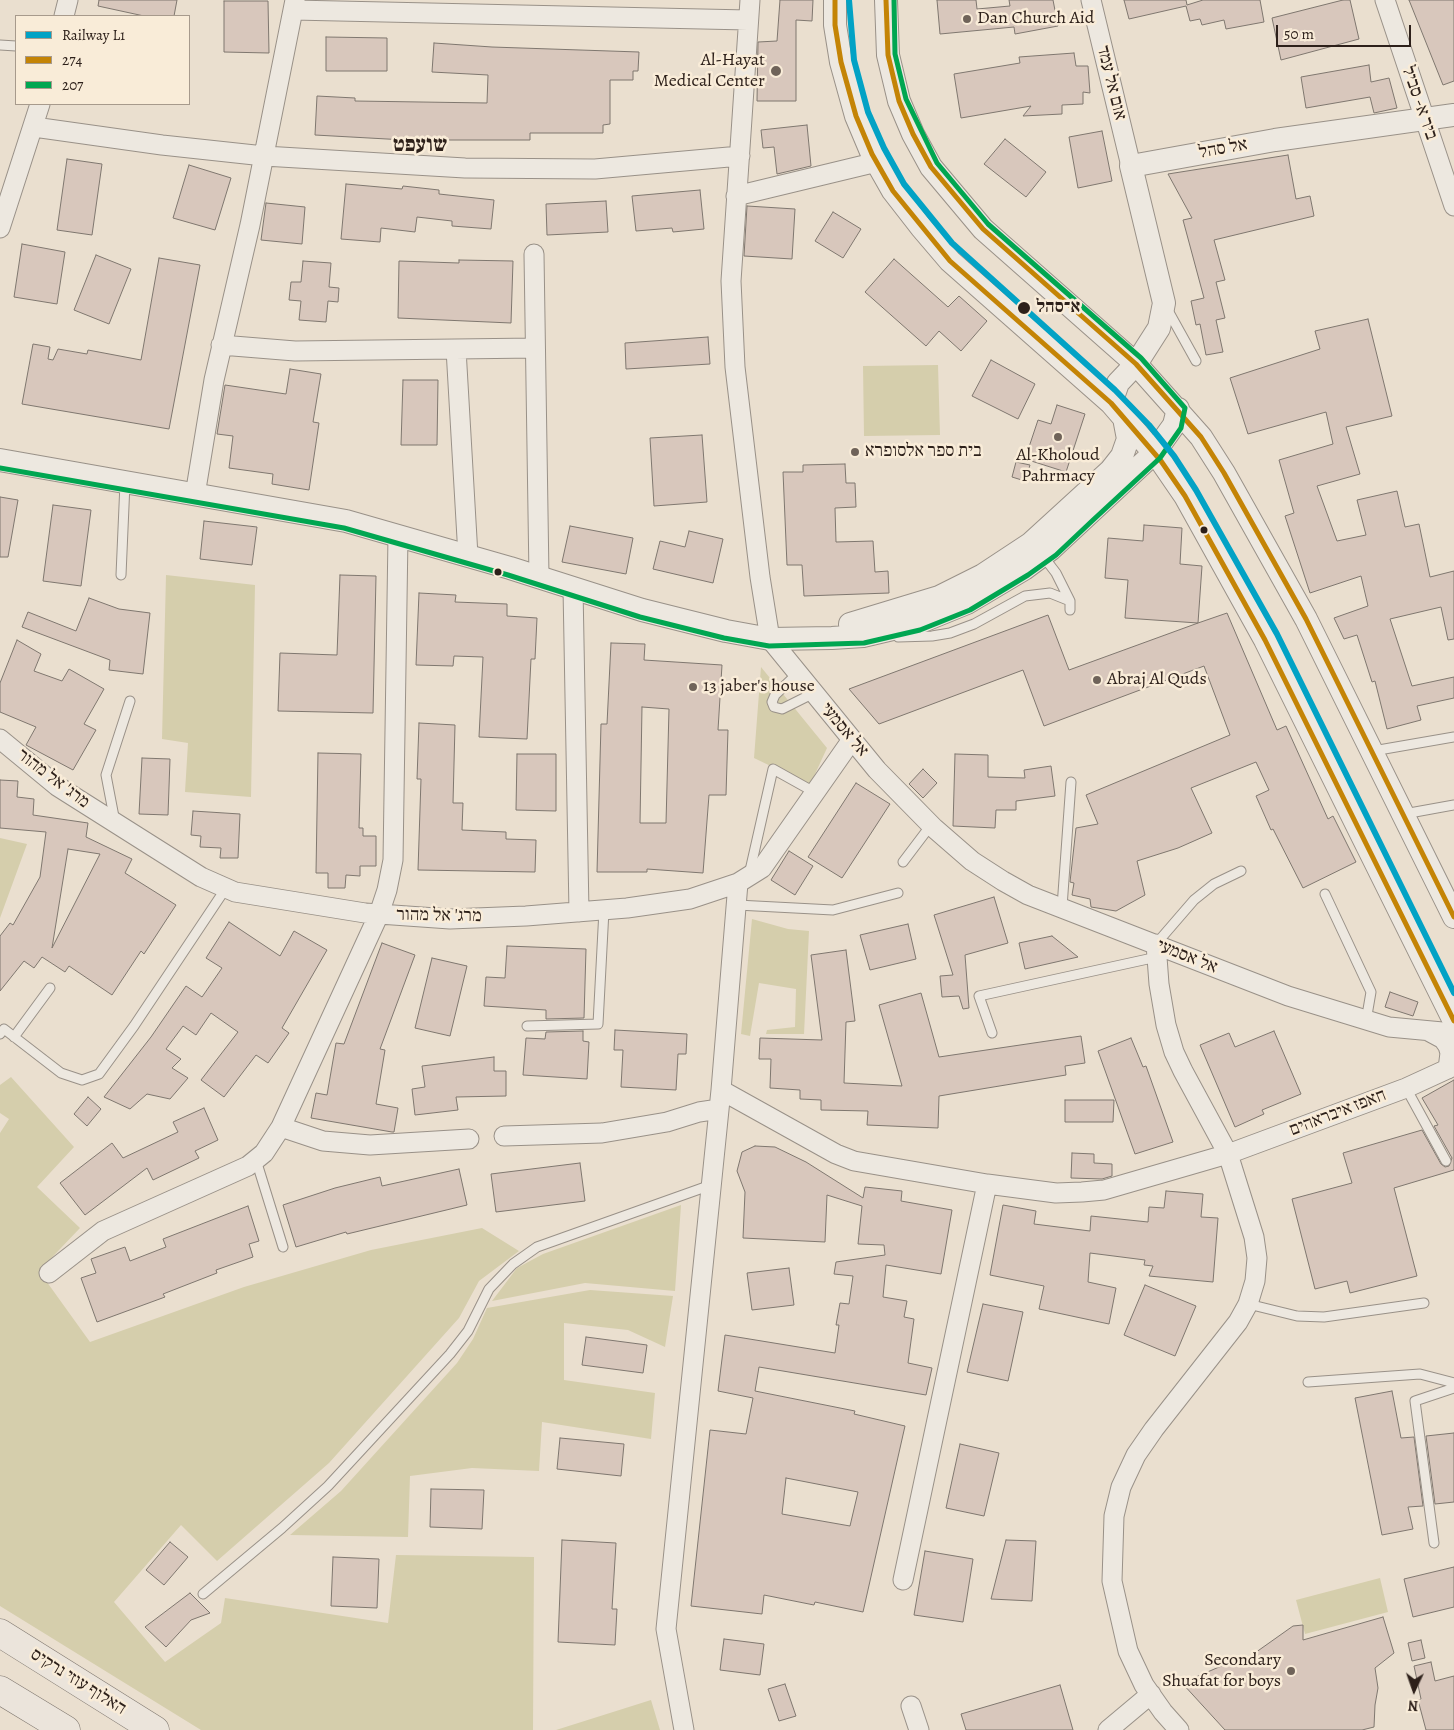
<!DOCTYPE html>
<meta charset="utf-8">
<style>
body{margin:0}
#map{position:relative;width:1454px;height:1730px;overflow:hidden;background:#eadfcf;font-family:Alegreya,serif}
canvas{display:block}
.legend{position:absolute;left:15px;top:15px;width:175px;height:90px;box-sizing:border-box;background:#f9ecd8;border:1px solid #a79a8c;margin:0;padding:6px 9px;list-style:none;font-size:15px;color:#2d201a}
.legend li{display:flex;align-items:center;gap:10px;height:25px}
.legend b{width:25px;border:1px solid #a79a8c}
.north{position:absolute;left:1389px;top:1665px;width:50px;height:50px;-webkit-text-stroke:4px #f9ecd8;paint-order:stroke;rotate:183deg;font-size:14px;font-weight:700;line-height:20px;text-align:center;color:#2d201a}
.north::after{content:'';display:block;margin:auto;width:18px;height:22px;background:#2d201a;clip-path:polygon(50% 0,100% 100%,50% 72%,0 100%)}
.scale{position:absolute;left:1276px;top:25px;width:135px;height:22px;box-sizing:border-box;border:2px solid #2d201a;border-top:0;padding-left:6px;font-size:15px;line-height:18px;white-space:nowrap;color:#2d201a;-webkit-text-stroke:4px #f9ecd8;paint-order:stroke}
</style>
<div id="map">
<canvas width="1454" height="1730"></canvas>
<ul class="legend">
<li><b style="height:6px;background:#02a2c5"></b>Railway L1</li>
<li><b style="height:6px;background:#c48406"></b>274</li>
<li><b style="height:6px;background:#00a651"></b>207</li>
</ul>
<div class="north">N</div>
<div class="scale">50 m</div>
</div>
<script>
const ctx = document.querySelector('canvas').getContext('2d');
ctx.lineJoin = 'round';
function paint(path, color) {
  ctx.fillStyle = color;
  ctx.fill(path, 'evenodd');
}
function poly(rows) {
  const path = new Path2D();
  for (const r of rows) {
    path.moveTo(r[0], r[1]);
    for (let i = 2; i < r.length; i += 2) path.lineTo(r[i], r[i + 1]);
  }
  return path;
}
function trace(path, color, width, dash) {
  ctx.strokeStyle = color;
  ctx.lineWidth = width;
  ctx.lineCap = dash ? 'butt' : 'round';
  ctx.setLineDash(dash || []);
  ctx.stroke(path);
}
function drawText(font, color, halo, rows, align = 'center') {
  ctx.font = font + ' Alegreya,"Frank Ruhl Libre",serif';
  ctx.lineWidth = 5;
  ctx.setLineDash([]);
  ctx.textBaseline = 'middle';
  ctx.strokeStyle = halo;
  ctx.fillStyle = color;
  for (const [text, x, y, turn = 0] of rows) {
    ctx.save();
    ctx.translate(x, y);
    ctx.rotate((+turn || 0) * Math.PI / 180);
    ctx.textAlign = isNaN(turn) ? turn : align;
    if (halo) ctx.strokeText(text, 0, 0);
    ctx.fillText(text, 0, 0);
    ctx.restore();
  }
}
paint(poly([
 [938,365,940,435,864,436,863,366],
 [166,575,255,585,251,797,185,792,188,743,162,739],
 [761,667,827,748,810,785,754,758],
 [0,838,27,844,0,918],
 [752,919,788,929,809,931,804,1034,766,1034,767,1030,795,1027,796,989,759,983,750,1036,741,1034],
 [11,1077,74,1147,37,1187,80,1228,39,1271,90,1342,244,1287,371,1250,482,1228,519,1251,479,1281,459,1318,329,1463,217,1561,181,1525,114,1602,165,1662,221,1623,225,1598,388,1623,396,1555,534,1557,533,1730,201,1730,0,1606,0,1133,9,1119,0,1113,0,1085],
 [681,1205,675,1291,585,1283,492,1301,517,1268,543,1254],
 [590,1290,673,1296,665,1347,628,1330,564,1323,564,1380,655,1393,651,1439,542,1422,539,1471,472,1468,410,1476,408,1537,290,1535,341,1491,457,1363,473,1339,487,1308],
 [1380,1578,1388,1612,1305,1634,1296,1600],
 [651,1700,660,1730,556,1730]
]), '#d5ceac');
const building = poly([
 [99,0,177,0,174,16,144,16,98,6,99,0],
 [780,0,813,0,812,21,796,20,796,101,757,101,758,42,777,41,780,0],
 [937,0,976,0,977,9,1010,6,1009,0,1053,0,1058,26,1015,34,1014,27,940,34,937,0],
 [1124,0,1186,0,1187,5,1203,0,1260,0,1264,22,1226,29,1224,20,1202,25,1200,19,1190,21,1186,6,1129,19,1124,0],
 [1343,0,1350,0,1359,39,1281,60,1272,18,1343,0],
 [1409,0,1454,0,1454,81,1443,85,1409,0],
 [224,1,268,1,269,53,224,52,224,1],
 [326,37,387,38,387,71,326,71,326,37],
 [434,43,492,47,639,52,638,71,633,71,633,80,610,80,610,124,603,125,603,133,530,133,530,140,405,140,315,135,317,96,355,98,355,101,487,103,488,75,432,72,434,43],
 [1074,53,1076,66,1088,66,1090,93,1083,92,1083,104,1062,105,1062,114,1023,116,1031,106,961,118,954,74,1020,63,1019,57,1074,53],
 [1369,65,1371,82,1389,78,1397,108,1374,113,1370,97,1306,108,1301,77,1369,65],
 [807,125,811,166,777,174,774,147,763,148,761,130,807,125],
 [1102,131,1112,181,1078,188,1069,137,1102,131],
 [1005,139,1046,172,1026,197,984,164,1005,139],
 [1288,155,1296,199,1310,196,1314,216,1214,240,1225,280,1216,282,1225,318,1216,320,1223,352,1206,355,1200,324,1196,325,1191,301,1204,298,1183,220,1192,218,1168,174,1288,155],
 [67,159,102,164,92,235,57,230,67,159],
 [189,165,231,178,215,230,173,218,189,165],
 [346,184,402,189,403,186,439,190,439,194,494,200,491,229,452,226,452,221,417,217,415,232,381,228,380,242,341,239,346,184],
 [700,190,704,229,673,232,672,228,636,231,632,196,700,190],
 [606,201,608,232,547,235,546,204,606,201],
 [266,203,305,207,302,244,261,240,266,203],
 [747,206,795,209,792,259,744,256,747,206],
 [833,212,861,229,843,258,815,241,833,212],
 [22,244,65,252,57,304,14,297,22,244],
 [96,255,131,269,109,324,74,310,96,255],
 [159,258,200,265,169,429,22,404,33,344,50,347,48,359,53,360,58,349,87,354,88,350,141,360,159,258],
 [894,259,948,307,959,296,987,321,961,351,939,331,926,346,865,292,894,259],
 [459,260,513,261,511,323,398,318,399,261,459,263,459,260],
 [303,261,331,263,329,287,339,288,338,302,328,301,326,322,299,320,301,301,289,300,291,282,301,282,303,261],
 [1368,319,1392,416,1346,427,1360,474,1317,486,1337,541,1366,535,1357,500,1397,491,1405,527,1419,524,1430,577,1454,571,1454,639,1448,640,1441,607,1390,619,1412,686,1454,677,1454,698,1417,706,1421,720,1387,729,1375,681,1372,682,1357,635,1344,639,1334,618,1368,606,1361,576,1310,593,1285,516,1294,513,1279,460,1333,444,1326,412,1248,434,1230,378,1320,349,1315,331,1368,319],
 [708,337,710,364,626,369,625,343,708,337],
 [991,360,1035,384,1018,419,972,396,991,360],
 [290,369,321,374,313,422,319,423,309,490,272,484,273,474,229,468,233,436,217,434,225,385,286,394,290,369],
 [403,380,438,380,437,445,401,445,403,380],
 [1057,405,1085,414,1066,472,1025,459,1038,420,1051,424,1057,405],
 [702,435,707,502,654,506,650,438,702,435],
 [1016,462,1030,465,1025,481,1012,477,1016,462],
 [845,464,846,483,855,483,856,507,835,508,836,542,873,541,875,572,888,571,889,593,804,596,802,565,787,565,783,472,803,472,803,465,845,464],
 [0,497,18,500,8,557,0,557,0,497],
 [53,505,91,510,81,586,43,581,53,505],
 [204,521,257,527,252,565,200,559,204,521],
 [1144,525,1182,528,1180,564,1202,566,1198,623,1227,613,1277,730,1286,726,1328,819,1333,816,1356,862,1303,888,1273,829,1271,830,1256,796,1269,790,1256,762,1191,788,1212,833,1178,848,1137,861,1145,895,1116,911,1091,907,1090,899,1072,895,1074,883,1070,882,1076,828,1098,824,1086,795,1230,735,1204,666,1044,726,1023,670,879,724,849,689,1048,615,1069,670,1198,623,1125,618,1128,580,1105,578,1108,538,1143,541,1144,525],
 [570,526,633,538,626,574,562,562,570,526],
 [689,531,723,539,713,583,653,569,660,541,685,547,689,531],
 [340,575,376,576,373,713,278,711,280,653,337,655,340,575],
 [419,593,456,595,455,602,507,604,507,616,537,618,535,659,531,659,527,739,479,737,483,657,454,656,453,666,416,665,419,593],
 [89,598,119,609,150,613,143,674,109,670,110,660,22,627,28,612,76,631,89,598],
 [17,640,41,654,34,671,62,681,69,669,104,689,84,724,96,730,73,770,26,745,36,727,0,712,0,683,17,640],
 [611,643,645,644,644,660,722,665,718,730,728,730,726,795,709,795,703,873,647,869,647,872,597,872,601,724,607,724,611,643],
 [642,707,669,709,666,823,640,823,642,707],
 [419,723,455,725,453,803,463,803,462,830,506,832,506,839,536,840,535,872,418,870,421,779,417,779,419,723],
 [318,753,361,754,359,828,363,828,363,836,376,836,376,866,360,866,360,876,346,875,345,888,328,888,328,873,316,873,318,753],
 [517,754,556,754,556,811,516,810,517,754],
 [955,754,988,755,988,777,1025,778,1024,770,1051,766,1055,796,1016,801,1016,810,996,810,995,828,953,826,955,754],
 [142,758,170,759,168,815,139,814,142,758],
 [923,769,937,783,923,798,909,784,923,769],
 [0,780,18,781,17,797,34,799,33,815,88,823,86,837,132,859,125,873,176,905,144,954,141,951,112,995,69,966,65,972,42,957,34,968,24,961,0,991,0,936,10,923,13,925,40,877,46,832,0,828,0,780],
 [68,849,100,854,52,948,68,849],
 [856,783,890,804,842,878,808,857,856,783],
 [193,811,240,814,238,858,220,858,221,848,200,847,201,836,191,835,193,811],
 [789,851,813,866,795,895,771,880,789,851],
 [994,897,1008,943,965,955,969,1008,963,1009,959,996,942,997,940,976,953,975,934,915,994,897],
 [229,922,280,956,294,931,327,950,282,1028,289,1033,268,1063,256,1055,224,1097,201,1080,238,1032,211,1013,196,1035,183,1026,166,1049,181,1059,172,1068,188,1078,170,1099,147,1094,130,1109,104,1097,151,1037,186,986,202,997,222,968,206,958,229,922],
 [908,924,916,959,870,970,860,935,908,924],
 [1052,936,1078,957,1025,969,1019,943,1052,936],
 [382,943,415,955,380,1049,385,1050,376,1104,398,1108,394,1132,392,1132,311,1118,316,1093,327,1095,336,1043,344,1044,382,943],
 [507,946,586,949,584,1018,546,1019,546,1010,484,1006,486,977,505,978,507,946],
 [846,950,855,1021,846,1022,844,1083,902,1086,879,1005,921,993,939,1057,1081,1036,1085,1063,1065,1066,1066,1075,939,1096,938,1128,867,1125,868,1111,821,1110,821,1100,800,1099,800,1090,770,1088,771,1059,759,1059,760,1038,822,1040,811,955,846,950],
 [432,958,467,966,450,1036,415,1028,432,958],
 [1390,992,1418,1002,1413,1016,1385,1007,1390,992],
 [615,1030,687,1034,686,1054,678,1054,676,1090,621,1087,623,1050,614,1050,615,1030],
 [583,1031,583,1041,589,1042,587,1079,523,1075,526,1038,545,1039,546,1032,583,1031],
 [1274,1031,1301,1094,1262,1110,1264,1114,1235,1127,1200,1045,1229,1033,1235,1047,1274,1031],
 [1131,1038,1143,1067,1146,1066,1173,1142,1135,1154,1098,1051,1131,1038],
 [494,1057,494,1071,506,1071,506,1096,456,1097,458,1110,415,1115,412,1089,425,1087,422,1066,494,1057],
 [1454,1080,1454,1170,1394,1188,1417,1276,1350,1293,1347,1281,1315,1289,1292,1199,1352,1183,1343,1153,1422,1130,1441,1164,1445,1167,1449,1166,1452,1158,1434,1126,1438,1125,1422,1098,1454,1080],
 [88,1097,101,1109,87,1126,74,1114,88,1097],
 [1065,1100,1114,1100,1113,1122,1065,1122,1065,1100],
 [204,1108,218,1140,195,1151,199,1158,153,1180,147,1168,85,1215,60,1183,112,1143,123,1158,178,1132,173,1122,204,1108],
 [755,1146,775,1147,806,1162,863,1198,865,1187,902,1191,901,1201,952,1210,941,1274,886,1265,883,1297,907,1301,904,1317,914,1319,908,1363,932,1368,926,1395,759,1367,755,1391,855,1411,854,1414,905,1426,863,1612,815,1602,814,1605,764,1595,762,1614,691,1606,710,1430,746,1434,753,1398,718,1391,725,1335,835,1353,839,1325,836,1325,840,1303,849,1304,853,1276,834,1274,836,1262,885,1255,884,1245,858,1244,862,1206,827,1195,825,1242,743,1238,745,1192,737,1171,742,1152,755,1146],
 [786,1478,858,1492,850,1526,782,1514,786,1478],
 [1072,1153,1094,1154,1094,1163,1112,1164,1112,1176,1102,1179,1071,1178,1072,1153],
 [580,1163,585,1201,496,1212,491,1174,580,1163],
 [459,1169,467,1205,347,1234,346,1232,296,1247,283,1205,335,1188,380,1177,382,1186,459,1169],
 [1166,1191,1203,1194,1201,1217,1218,1218,1213,1282,1149,1276,1153,1266,1144,1265,1145,1260,1090,1253,1088,1282,1116,1288,1109,1324,1039,1309,1044,1286,990,1275,1003,1205,1036,1211,1034,1224,1090,1231,1091,1216,1148,1222,1149,1207,1164,1208,1166,1191],
 [248,1206,259,1241,249,1244,253,1257,216,1270,217,1273,163,1294,165,1297,97,1322,81,1278,96,1273,91,1259,125,1247,130,1261,166,1247,163,1239,248,1206],
 [789,1268,794,1305,752,1310,747,1273,789,1268],
 [1145,1285,1196,1306,1175,1356,1124,1335,1145,1285],
 [983,1304,1023,1312,1008,1381,967,1372,983,1304],
 [586,1337,647,1345,643,1373,582,1365,586,1337],
 [1392,1391,1401,1438,1414,1437,1423,1506,1408,1507,1413,1529,1382,1535,1355,1398,1392,1391],
 [1454,1433,1454,1502,1435,1504,1426,1436,1454,1433],
 [560,1438,624,1444,621,1476,557,1469,560,1438],
 [960,1444,999,1453,984,1516,946,1508,960,1444],
 [431,1489,484,1490,482,1529,430,1527,431,1489],
 [562,1540,616,1543,612,1609,617,1609,615,1645,558,1642,562,1540],
 [1006,1540,1036,1541,1032,1601,991,1599,1006,1540],
 [170,1542,188,1557,164,1585,146,1570,170,1542],
 [925,1551,973,1559,963,1622,914,1615,925,1551],
 [333,1557,379,1559,377,1608,331,1606,333,1557],
 [1454,1567,1454,1607,1413,1617,1404,1579,1454,1567],
 [190,1593,210,1613,191,1620,166,1647,145,1627,190,1593],
 [1383,1617,1394,1653,1375,1668,1378,1688,1375,1705,1374,1727,1362,1730,1225,1730,1182,1683,1226,1664,1245,1660,1293,1626,1303,1625,1303,1640,1383,1617],
 [724,1639,764,1644,760,1675,720,1670,724,1639],
 [1421,1640,1425,1658,1412,1661,1408,1643,1421,1640],
 [1431,1662,1435,1681,1454,1676,1454,1730,1426,1730,1418,1700,1421,1699,1414,1666,1431,1662],
 [785,1684,796,1716,779,1721,768,1689,785,1684],
 [1060,1685,1073,1730,966,1730,961,1714,1060,1685]
]);
paint(building, '#d8c7bc');
trace(building, '#7f776f', 1);
const service = poly([
 [0,45,16,46],
 [1166,307,1196,361],
 [1043,556,1056,573,1070,601,1070,610],
 [121,575,125,483],
 [898,637,932,636,950,633,974,624,1025,596,1050,593,1070,601],
 [798,673,775,695,772,702,774,707,782,709,814,693],
 [1373,751,1454,737],
 [1404,814,1454,805],
 [115,822,106,775,130,701],
 [903,862,931,825],
 [749,875,773,769,816,793],
 [1325,894,1371,992,1366,1021],
 [737,905,833,910,898,893],
 [1062,907,1071,782],
 [1156,944,1194,900,1214,884,1241,871],
 [527,1026,598,1024,604,910],
 [992,1033,979,996,1157,957],
 [0,1034,4,1029,61,1073,82,1080,99,1074,134,1026,226,888],
 [14,1037,50,988],
 [1406,1088,1446,1161],
 [256,1160,283,1247],
 [1248,1304,1297,1316,1324,1317,1424,1303],
 [1308,1382,1420,1374,1454,1383],
 [1434,1543,1415,1401,1454,1388],
 [203,1594,282,1528,328,1486,450,1354,468,1331,489,1289,513,1264,537,1247,711,1185]
]);
const minor = poly([
 [750,0,731,281,735,367,760,577,770,639,877,770,934,828,972,861,1003,881,1028,895,1288,996,1389,1027,1454,1033],
 [1091,0,1131,166],
 [1385,0,1454,206],
 [293,10,748,20],
 [64,16,68,0],
 [34,127,162,145,264,156,465,168,595,169,740,156],
 [736,196,877,162],
 [0,228,40,104],
 [534,254,539,577],
 [221,345,295,351,535,348],
 [456,349,468,556],
 [195,495,214,380,250,225,295,0],
 [573,588,579,912],
 [0,739,57,786,201,877,235,892,365,913,450,919,526,916,627,908,690,899,738,883,762,868,851,741],
 [1156,944,1159,984,1166,1025,1174,1052,1183,1071,1228,1154,1254,1237,1257,1258,1255,1281,1248,1304,1238,1322,1154,1429,1136,1455,1121,1487,1114,1516,1112,1581,1128,1651,1144,1685,1163,1712,1179,1730],
 [1430,1032,1443,1039,1448,1046,1450,1053,1448,1069],
 [721,1090,836,1154,854,1161,987,1184,1056,1193,1082,1192,1104,1190,1228,1154,1406,1088,1454,1066],
 [281,1127,323,1141,370,1145,469,1139],
 [504,1136,602,1133,667,1122,699,1112,719,1109],
 [49,1273,103,1231,248,1166,264,1153,281,1127,379,914,387,890,393,860,398,536],
 [903,1580,987,1184],
 [911,1706,919,1730],
 [684,1730,666,1629,721,1090,738,883],
 [1108,1730,1151,1694]
]);
const tertiary = poly([
 [835,0,835,25,841,62,856,116,872,154,893,191,921,227,950,261,1111,403,1161,461,1185,496,1265,640,1454,1021],
 [886,0,888,55,899,101,913,134,931,167,983,229,1136,364,1201,437,1224,473,1306,619,1454,917],
 [1111,403,1118,383,1136,364,1159,328,1164,303,1131,166,1275,140,1454,115],
 [0,460,346,521,510,568,642,610,726,631,770,639,832,638,863,636,918,623,967,603,1024,569,1051,549,1154,453,1174,425,1178,409],
 [850,624,939,597,983,575,1030,544,1111,470,1122,456,1128,439,1124,418]
]);
const trunk = poly([
 [0,1633,155,1730],
 [0,1690,66,1730]
]);
trace(service, '#999188', 11);
trace(minor, '#999188', 21);
trace(tertiary, '#999188', 24);
trace(trunk, '#7f776f', 29);
trace(service, '#ede8e0', 9);
trace(minor, '#ede8e0', 19);
trace(tertiary, '#ede8e0', 22);
trace(trunk, '#ebe4db', 28);
trace(poly([
 [835,0,835,25,841,62,856,116,872,154,893,191,950,261,1111,403,1161,461,1185,496,1265,640,1454,1021],
 [886,0,888,55,899,101,913,134,931,167,983,229,1136,364,1201,437,1224,473,1306,619,1454,917]
]), '#c48406', 5);
trace(poly([
 [0,468,344,528,508,575,640,617,724,638,769,646,864,643,920,630,970,610,1028,575,1056,555,1092,521,1160,458,1181,428,1185,408,1141,358,988,224,937,163,906,99,895,54,894,0]
]), '#00a651', 5);
trace(poly([
 [849,0,854,60,868,112,884,148,904,184,952,243,1115,390,1149,425,1174,456,1196,490,1277,634,1454,993]
]), '#02a2c5', 6);
for (const [x, y, r, color] of [
 [967,19,5,"#6f6359"],
 [776,71,6,"#6f6359"],
 [1024,308,7,"#2d201a"],
 [1058,437,5,"#6f6359"],
 [855,452,5,"#6f6359"],
 [1204,530,4.5,"#2d201a"],
 [498,572,4.5,"#2d201a"],
 [1097,680,5,"#6f6359"],
 [693,687,5,"#6f6359"],
 [1291,1671,5,"#6f6359"]
]) {
  const dot = new Path2D();
  dot.arc(x, y, r, 0, 2 * Math.PI);
  ctx.fillStyle = color;
  ctx.fill(dot);
  trace(dot, '#f9ecd8', 2);
}
drawText('18px', '#2d201a', '#f9ecd8', [
 ["Dan Church Aid",977,19],
 ["Al-Hayat",765,61,"right"],
 ["Medical Center",765,82,"right"],
 ["בית ספר אלסופרא",865,452],
 ["Al-Kholoud",1058,456,"center"],
 ["Pahrmacy",1058,477,"center"],
 ["Abraj Al Quds",1107,680],
 ["13 jaber's house",703,687],
 ["Secondary",1281,1661,"right"],
 ["Shuafat for boys",1281,1682,"right"]
], 'left');
drawText('18px', '#2d201a', '#f9ecd8', [
 ["אום אל עמד",1111,83,76],
 ["ביר א- סביל",1419,103,71],
 ["אל סהל",1223,149,-10],
 ["אל אסמעי",844,730,50],
 ["מרג' אל מהור",53,779,37],
 ["מרג' אל מהור",439,916,1],
 ["אל אסמעי",1187,957,22],
 ["חאפז איבראהים",1338,1113,-21],
 ["האלוף עוזי נרקיס",78,1682,32]
]);
drawText('bold 18px', '#2d201a', '#f9ecd8', [
 ["א־סהל",1036,308]
], 'left');
drawText('bold 22px', '#2d201a', '#f9ecd8', [
 ["שועפט",420,146]
]);
</script>
